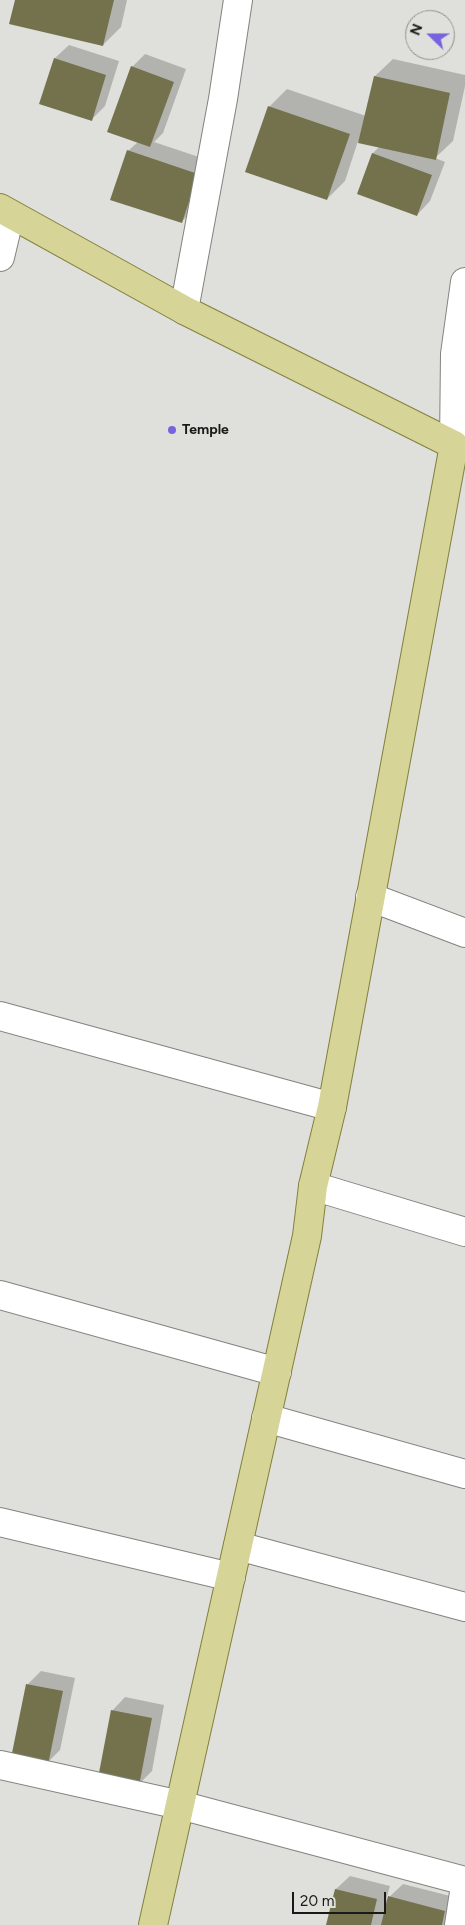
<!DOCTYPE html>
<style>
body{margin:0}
#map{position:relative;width:465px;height:1925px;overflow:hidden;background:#dfdfdb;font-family:Figtree,sans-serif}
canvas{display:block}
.north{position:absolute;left:405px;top:10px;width:50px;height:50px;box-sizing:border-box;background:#dfdfdb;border:1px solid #90908d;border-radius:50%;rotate:292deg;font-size:14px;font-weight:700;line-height:20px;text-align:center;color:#191917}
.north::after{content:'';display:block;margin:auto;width:18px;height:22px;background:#7863de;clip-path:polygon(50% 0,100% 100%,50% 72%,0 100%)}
.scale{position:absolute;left:292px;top:1892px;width:94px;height:22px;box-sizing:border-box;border:2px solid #191917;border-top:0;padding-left:6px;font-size:15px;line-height:18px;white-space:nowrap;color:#191917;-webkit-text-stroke:4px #dfdfdb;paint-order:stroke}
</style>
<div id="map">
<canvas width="465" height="1925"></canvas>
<div class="north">N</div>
<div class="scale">20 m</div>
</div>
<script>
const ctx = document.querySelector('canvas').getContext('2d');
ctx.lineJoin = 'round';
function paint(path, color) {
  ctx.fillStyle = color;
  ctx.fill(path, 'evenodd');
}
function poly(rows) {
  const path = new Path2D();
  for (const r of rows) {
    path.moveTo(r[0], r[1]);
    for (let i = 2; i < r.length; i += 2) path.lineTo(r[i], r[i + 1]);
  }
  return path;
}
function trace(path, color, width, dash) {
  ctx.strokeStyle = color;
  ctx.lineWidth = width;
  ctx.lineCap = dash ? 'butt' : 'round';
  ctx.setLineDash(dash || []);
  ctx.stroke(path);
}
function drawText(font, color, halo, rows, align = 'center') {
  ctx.font = font + ' Figtree,sans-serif';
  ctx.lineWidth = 4;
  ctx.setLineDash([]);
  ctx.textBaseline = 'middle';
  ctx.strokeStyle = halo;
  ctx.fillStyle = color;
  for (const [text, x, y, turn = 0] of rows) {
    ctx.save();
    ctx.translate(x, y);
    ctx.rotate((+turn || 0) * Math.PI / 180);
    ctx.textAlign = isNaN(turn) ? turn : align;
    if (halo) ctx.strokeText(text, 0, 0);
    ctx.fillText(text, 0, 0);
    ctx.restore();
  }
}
paint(poly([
 [16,0,127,0,121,27,103,45],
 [69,45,119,61,105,106,91,120,41,103,55,58],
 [145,54,186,69,163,133,154,142,211,161,195,209,181,222,128,151,138,142,132,67],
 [393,59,465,75,465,86,453,141,435,158,445,162,430,201,417,215,359,193,373,153,380,146,358,141,345,181,327,199,269,107,287,89,366,116,375,76],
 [41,1671,75,1678,60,1750,47,1763,27,1685],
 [125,1697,164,1705,152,1771,139,1784,112,1711],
 [350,1876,390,1886,386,1900,403,1884,458,1898,451,1925,327,1925,336,1889]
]), '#0003');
paint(poly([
 [15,0,114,0,103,46,9,24],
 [54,58,106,75,92,121,39,104],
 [131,66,174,82,150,147,107,132],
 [374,76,450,93,436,160,358,143],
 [268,106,350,134,327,200,245,172],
 [127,150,198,174,182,223,110,200],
 [372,153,432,175,417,216,357,194],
 [26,1684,63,1691,48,1765,11,1758],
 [111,1710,152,1718,139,1786,98,1778],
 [335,1889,377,1899,371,1925,326,1925],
 [388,1896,445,1911,442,1925,381,1925]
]), '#73724d');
const minor = poly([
 [0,257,10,215],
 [184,310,223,99,238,0],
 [454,445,455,354,465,282],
 [370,897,465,933],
 [0,1016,332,1107],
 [313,1186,465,1232],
 [0,1295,277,1372],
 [266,1418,465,1474],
 [0,1522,231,1577],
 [238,1546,465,1607],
 [0,1765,180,1805,465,1881],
 [459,1925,465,1886]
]);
const major = poly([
 [0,208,184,310,454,445,332,1107,313,1186,307,1236,153,1925]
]);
trace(minor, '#83837f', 30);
trace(major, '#82803c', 30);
trace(minor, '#fff', 28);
trace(major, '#d6d496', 28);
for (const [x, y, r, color] of [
 [172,430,5,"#7863de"]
]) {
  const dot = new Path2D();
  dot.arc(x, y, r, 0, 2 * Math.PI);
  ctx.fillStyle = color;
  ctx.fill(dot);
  trace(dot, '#dfdfdb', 2);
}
drawText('bold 14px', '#191917', '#dfdfdb', [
 ["Temple",182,430]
], 'left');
</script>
